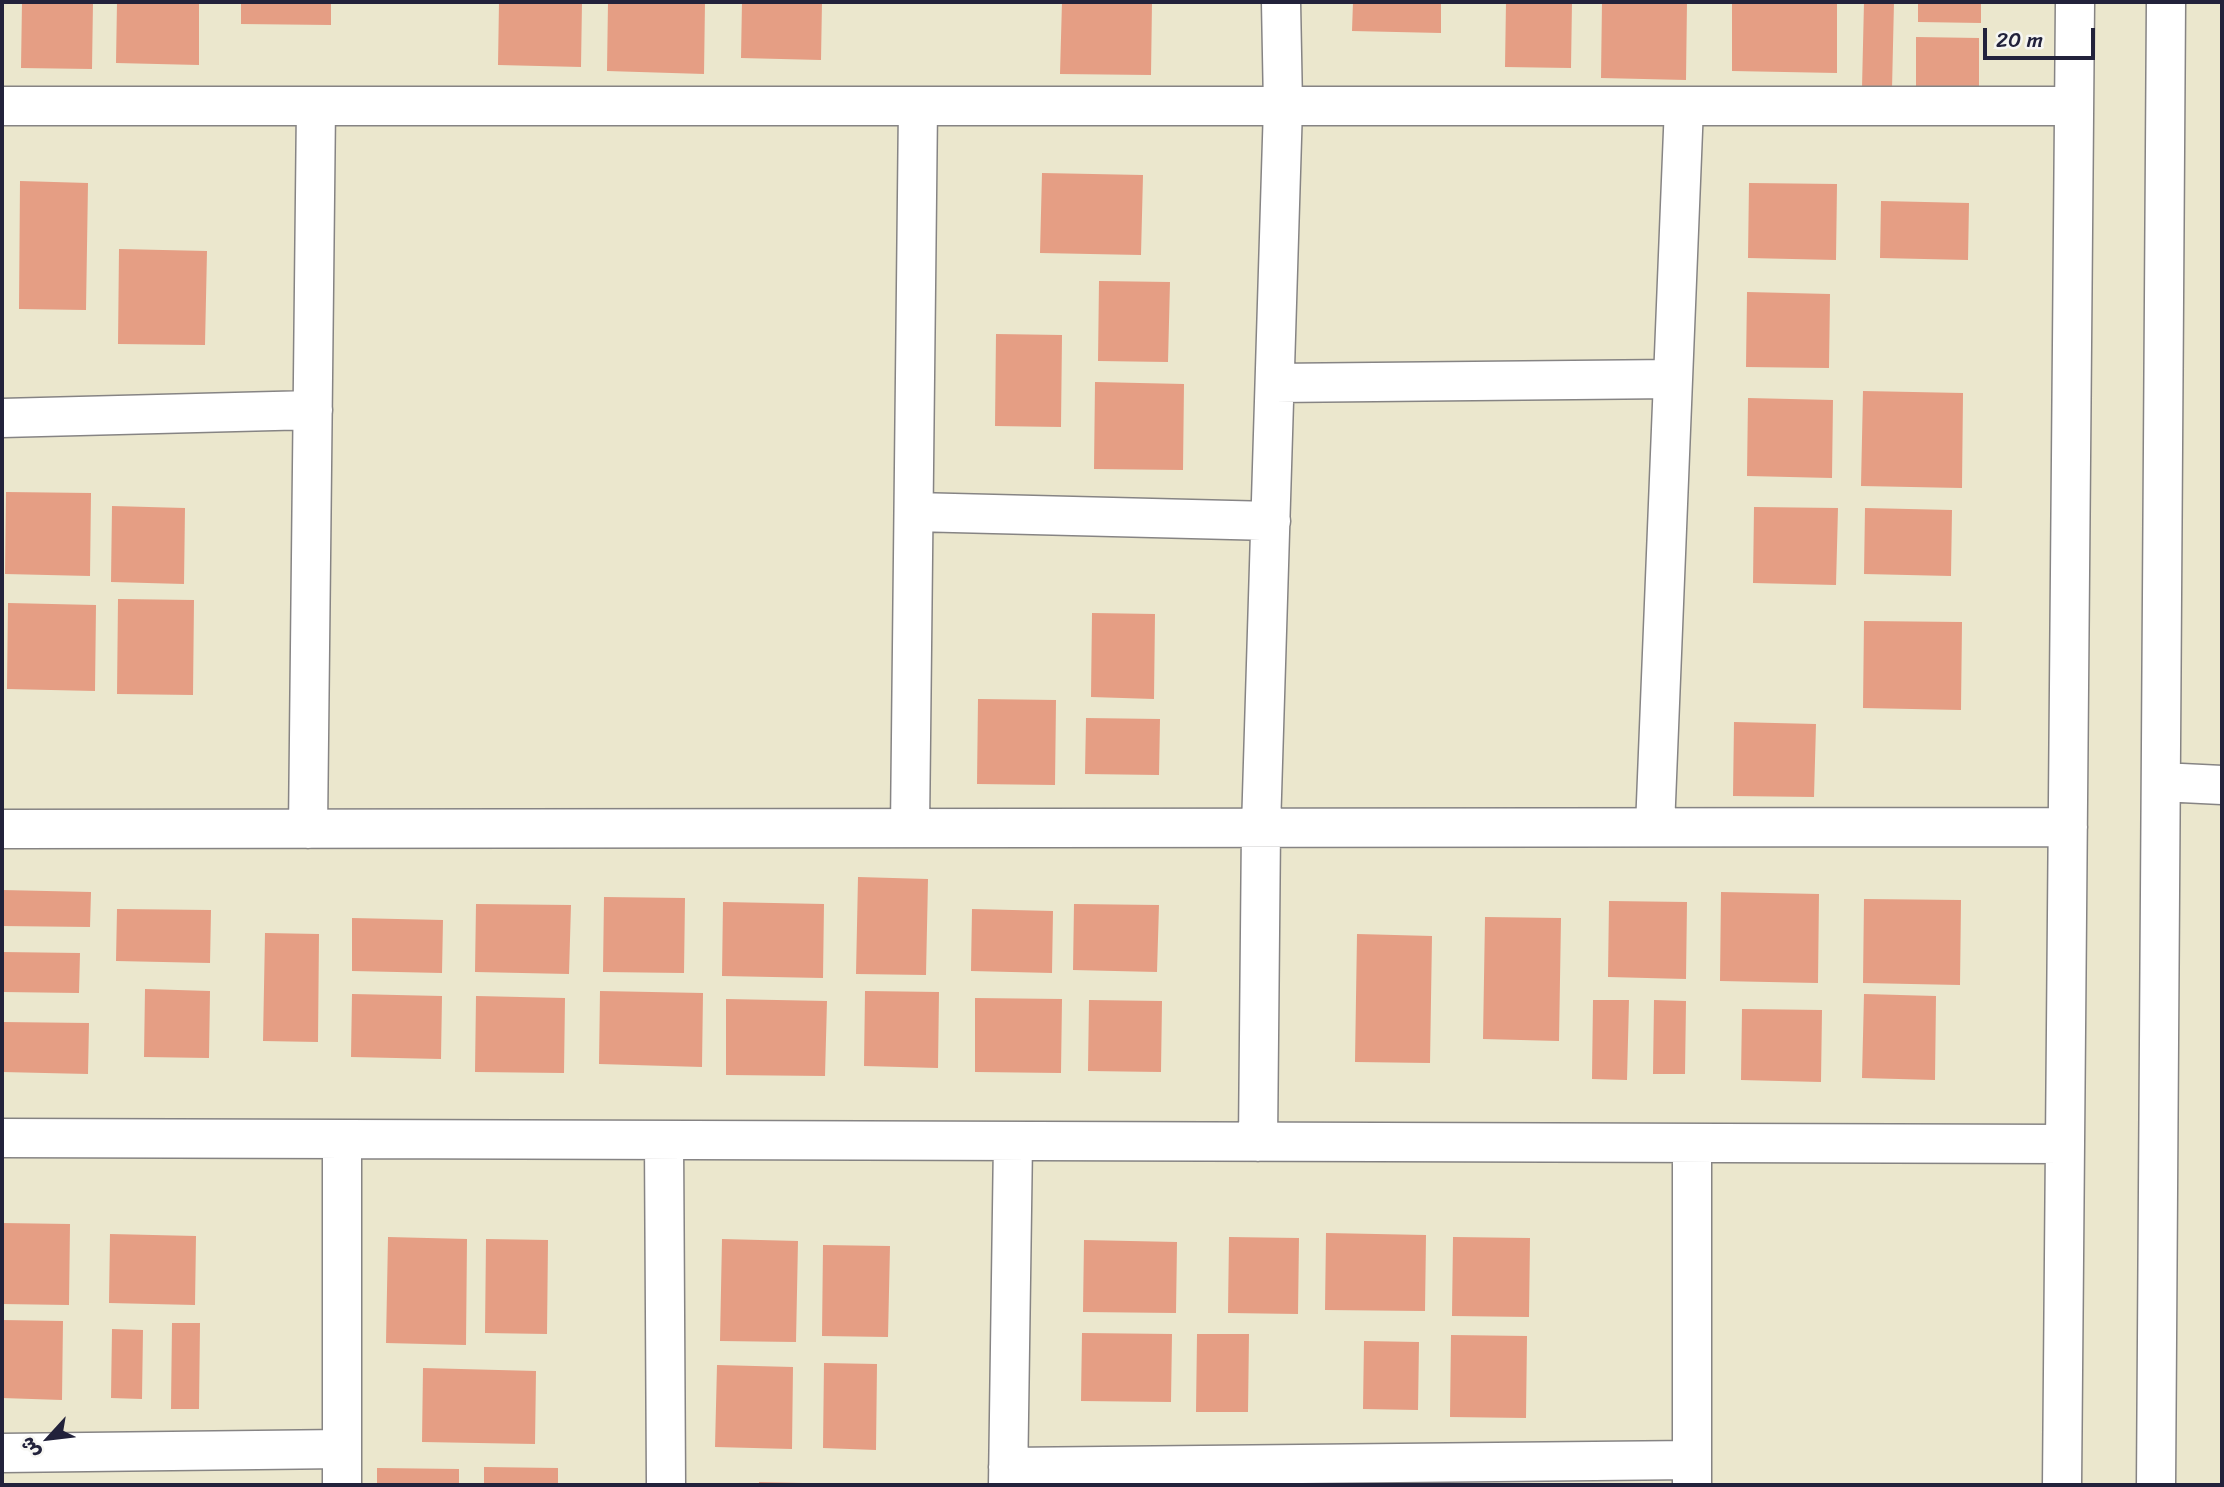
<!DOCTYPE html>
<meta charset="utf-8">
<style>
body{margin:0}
#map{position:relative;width:2224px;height:1487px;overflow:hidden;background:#ebe7cd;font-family:Sriracha,"Playpen Sans Arabic",sans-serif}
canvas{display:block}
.frame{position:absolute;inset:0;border:4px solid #22223b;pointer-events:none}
.north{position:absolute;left:14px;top:1403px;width:70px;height:70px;-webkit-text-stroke:5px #f6f6f2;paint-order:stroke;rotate:243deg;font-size:19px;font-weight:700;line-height:28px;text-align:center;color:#22223b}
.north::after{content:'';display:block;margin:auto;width:24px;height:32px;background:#22223b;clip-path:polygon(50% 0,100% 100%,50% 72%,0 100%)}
.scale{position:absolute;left:1983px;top:28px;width:112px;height:32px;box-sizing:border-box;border:4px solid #22223b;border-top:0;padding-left:9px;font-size:21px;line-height:24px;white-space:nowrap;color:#22223b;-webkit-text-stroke:5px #f6f6f2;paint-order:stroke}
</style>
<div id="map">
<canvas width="2224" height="1487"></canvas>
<div class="frame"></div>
<div class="north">ش</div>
<div class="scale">20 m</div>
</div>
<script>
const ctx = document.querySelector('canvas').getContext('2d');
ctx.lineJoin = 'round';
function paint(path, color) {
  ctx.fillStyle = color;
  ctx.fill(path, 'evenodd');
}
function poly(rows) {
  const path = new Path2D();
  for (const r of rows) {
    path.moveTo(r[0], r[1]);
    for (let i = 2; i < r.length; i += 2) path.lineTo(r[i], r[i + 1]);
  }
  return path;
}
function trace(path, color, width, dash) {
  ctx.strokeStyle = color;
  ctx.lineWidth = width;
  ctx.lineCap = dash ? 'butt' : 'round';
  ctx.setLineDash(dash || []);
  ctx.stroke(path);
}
paint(poly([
 [22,2,93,2,92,69,21,68],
 [117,2,199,2,199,65,116,63],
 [241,2,331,2,331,25,241,24],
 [499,2,582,2,581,67,498,65],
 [608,2,705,2,704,74,607,71],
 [742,2,822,2,821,60,741,58],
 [1062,2,1152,2,1151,75,1060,74],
 [1353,2,1441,2,1441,33,1352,31],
 [1506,2,1572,2,1571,68,1505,67],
 [1602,2,1687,2,1686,80,1601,78],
 [1732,2,1837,2,1837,73,1732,71],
 [1864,2,1894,2,1892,89,1862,88],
 [1918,2,1981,2,1981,23,1918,22],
 [1916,37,1979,38,1979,88,1916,87],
 [1042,173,1143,175,1141,255,1040,253],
 [20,181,88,183,86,310,19,309],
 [1749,183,1837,184,1836,260,1748,258],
 [1881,201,1969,203,1968,260,1880,258],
 [119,249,207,251,205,345,118,344],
 [1099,281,1170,282,1168,362,1098,361],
 [1747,292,1830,294,1829,368,1746,367],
 [996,334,1062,335,1061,427,995,426],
 [1095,382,1184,384,1183,470,1094,469],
 [1863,391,1963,393,1962,488,1861,486],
 [1748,398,1833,400,1832,478,1747,476],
 [6,492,91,493,90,576,5,574],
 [112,506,185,508,184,584,111,582],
 [1754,507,1838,508,1836,585,1753,583],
 [1865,508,1952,510,1951,576,1864,574],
 [118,599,194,600,193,695,117,694],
 [8,603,96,605,95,691,7,689],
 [1092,613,1155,614,1154,699,1091,697],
 [1864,621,1962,622,1961,710,1863,708],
 [978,699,1056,700,1055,785,977,784],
 [1086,718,1160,719,1159,775,1085,774],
 [1734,722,1816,724,1814,797,1733,796],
 [858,877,928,879,926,975,856,974],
 [2,890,91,892,90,927,2,926],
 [1721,892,1819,894,1818,983,1720,981],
 [604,897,685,898,684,973,603,972],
 [1864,899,1961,900,1960,985,1863,983],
 [1609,901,1687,902,1686,979,1608,977],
 [723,902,824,904,823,978,722,976],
 [476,904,571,905,569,974,475,972],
 [1074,904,1159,905,1157,972,1073,970],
 [117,909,211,910,210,963,116,961],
 [972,909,1053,911,1052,973,971,971],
 [1485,917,1561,918,1559,1041,1483,1039],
 [352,918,443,920,442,973,352,971],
 [265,933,319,934,318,1042,263,1041],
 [1357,934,1432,936,1430,1063,1355,1062],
 [2,952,80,953,79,993,2,992],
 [145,989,210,991,209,1058,144,1057],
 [600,991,703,993,702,1067,599,1064],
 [865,991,939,992,938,1068,864,1066],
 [352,994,442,996,441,1059,351,1057],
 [1864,994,1936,996,1935,1080,1862,1078],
 [476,996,565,998,564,1073,475,1072],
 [975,998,1062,999,1061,1073,975,1072],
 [726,999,827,1001,825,1076,726,1075],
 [1089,1000,1162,1001,1161,1072,1088,1071],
 [1593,1000,1629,1000,1627,1080,1592,1079],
 [1654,1000,1686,1001,1685,1074,1653,1074],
 [1742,1009,1822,1010,1821,1082,1741,1080],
 [2,1022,89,1023,88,1074,2,1072],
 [2,1223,70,1224,69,1305,2,1304],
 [1326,1233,1426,1235,1425,1311,1325,1310],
 [110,1234,196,1236,195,1305,109,1303],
 [388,1237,467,1239,466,1345,386,1343],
 [1229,1237,1299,1238,1298,1314,1228,1313],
 [1453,1237,1530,1238,1529,1317,1452,1316],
 [486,1239,548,1240,547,1334,485,1333],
 [722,1239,798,1241,796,1342,720,1341],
 [1084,1240,1177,1242,1176,1313,1083,1312],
 [823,1245,890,1246,888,1337,822,1336],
 [2,1320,63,1321,62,1400,2,1398],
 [172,1323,200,1323,199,1409,171,1409],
 [112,1329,143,1330,142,1399,111,1398],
 [1082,1333,1172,1334,1171,1402,1081,1401],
 [1197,1334,1249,1334,1248,1412,1196,1412],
 [1451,1335,1527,1336,1526,1418,1450,1417],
 [1364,1341,1419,1342,1418,1410,1363,1409],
 [824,1363,877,1364,876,1450,823,1448],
 [717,1365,793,1367,792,1449,715,1447],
 [423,1368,536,1371,535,1444,422,1442],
 [484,1467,558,1468,558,1485,484,1485],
 [377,1468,459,1469,459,1485,377,1485],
 [759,1482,803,1483,803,1485,759,1485]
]), '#e59e84');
const minor = poly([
 [2,106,2074,106],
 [1275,383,1673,379],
 [2,418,313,410],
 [914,512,1271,521],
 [2161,782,2222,785],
 [1655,827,1684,106],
 [910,828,918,106],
 [2,829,2068,827],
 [308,829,316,106],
 [2,1138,2065,1144],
 [664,1140,666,1485],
 [1258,1142,1261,828,1283,106,1281,2],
 [1692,1143,1692,1485],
 [2,1453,342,1449],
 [1008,1467,1692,1460],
 [342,1485,342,1139],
 [1008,1485,1013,1141],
 [2062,1485,2075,2],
 [2156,1485,2166,2]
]);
trace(minor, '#868484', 41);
trace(minor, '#fff', 38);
</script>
